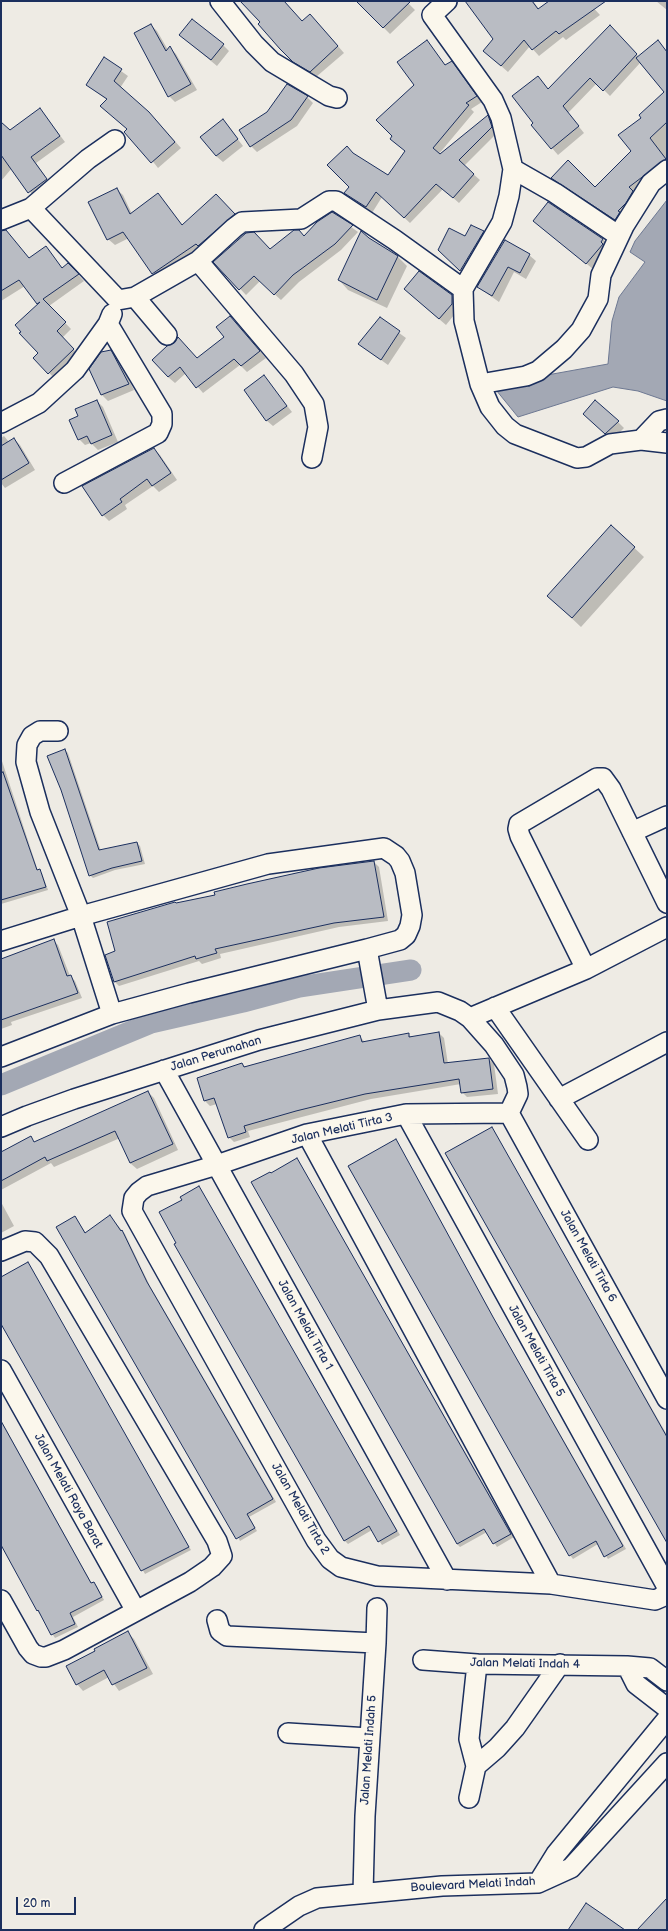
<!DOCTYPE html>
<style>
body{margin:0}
#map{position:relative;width:668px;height:1931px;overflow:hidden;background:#eeebe4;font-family:"Balsamiq Sans",sans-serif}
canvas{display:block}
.frame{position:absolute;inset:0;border:2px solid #1b2f5e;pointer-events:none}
.scale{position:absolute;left:16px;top:1897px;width:60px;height:18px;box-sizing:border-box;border:2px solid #1b2f5e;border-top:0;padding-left:5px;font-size:12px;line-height:14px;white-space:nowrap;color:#1b2f5e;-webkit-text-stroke:3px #fbf7ec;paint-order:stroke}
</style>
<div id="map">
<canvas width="668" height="1931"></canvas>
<div class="frame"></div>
<div class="scale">20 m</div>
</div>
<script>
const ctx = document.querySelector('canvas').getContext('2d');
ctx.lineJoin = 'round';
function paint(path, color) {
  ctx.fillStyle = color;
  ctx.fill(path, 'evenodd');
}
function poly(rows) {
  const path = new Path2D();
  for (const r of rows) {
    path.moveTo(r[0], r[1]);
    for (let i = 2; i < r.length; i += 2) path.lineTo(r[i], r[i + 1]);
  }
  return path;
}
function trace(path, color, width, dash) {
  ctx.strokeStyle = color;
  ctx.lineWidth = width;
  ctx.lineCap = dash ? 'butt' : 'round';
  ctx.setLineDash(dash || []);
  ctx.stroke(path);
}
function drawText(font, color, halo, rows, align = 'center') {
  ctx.font = font + ' "Balsamiq Sans",sans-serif';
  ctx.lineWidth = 3.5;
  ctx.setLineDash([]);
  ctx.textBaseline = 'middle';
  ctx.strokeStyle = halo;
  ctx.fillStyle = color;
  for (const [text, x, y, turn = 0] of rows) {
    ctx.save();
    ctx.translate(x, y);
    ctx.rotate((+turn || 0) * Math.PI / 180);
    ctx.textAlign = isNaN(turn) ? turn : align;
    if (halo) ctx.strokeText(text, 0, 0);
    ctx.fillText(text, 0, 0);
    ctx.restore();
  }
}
const water = poly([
 [667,200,667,401,638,391,613,387,518,417,492,385,608,364,612,321,619,297,645,262,630,252,635,241,667,200]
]);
paint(water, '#a3a8b4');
trace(water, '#6d7892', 1);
paint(poly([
 [241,1,284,1,302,22,316,21,344,53,316,77,300,68,294,61],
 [363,1,406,1,415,10,390,34,360,4],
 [467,1,533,1,539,9,551,1,591,1,589,3,600,15,566,40,563,37,539,56,530,46,508,72,484,51,494,39],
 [656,1,667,1,667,10],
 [151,25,157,31,168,50,170,48,176,54,197,90,175,102,169,96],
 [615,32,639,57,664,48,667,52,667,167,621,225,558,184,552,178,595,188,632,151,643,118,665,92,640,63,610,96,597,83,568,113,584,133,558,155,532,125,534,123,538,77,548,89],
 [187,41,223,45,229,51,217,66],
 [427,42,446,66,451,62,457,68,482,102,471,109,474,112,438,155,488,117,494,123,497,133,464,166,480,180,459,203,443,189,410,223,382,197,372,213,345,193,351,187,353,154,388,176,406,152,415,85],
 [104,59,128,76,120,88,155,119,181,148,158,168,128,130,108,112,107,100,87,85],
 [307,97,313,103,297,126,257,152,251,146],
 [40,109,65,142,36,163,52,186,35,198,12,168,1,181,1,124,10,131],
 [223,120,243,146,223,162,216,156],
 [116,189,123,195,132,214,157,194,183,226,223,202,240,221,159,279,129,238,115,245,108,239],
 [332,213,358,232,341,250,299,282,281,300,260,281,246,295,215,262,270,250,304,237],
 [541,227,603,239,609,246,609,251,593,269],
 [1,231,5,231,30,259,46,248,62,268,68,264,84,281,49,306,71,329,62,338,80,356,55,379,35,358,40,353,39,304,25,286,1,301],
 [483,232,488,237,466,276,439,250],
 [368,239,398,257,407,266,387,308,348,290,339,280],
 [505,242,529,255,536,261,526,279,514,272,499,302,478,287],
 [411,295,452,296,458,302,458,310,446,325],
 [380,319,406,338,388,365,359,344],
 [236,323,266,358,247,372,240,365,203,393,186,373,175,383,168,377,175,344,197,359,225,337],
 [110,351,117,357,134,390,108,401,102,395],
 [264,376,292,412,273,426,266,420],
 [97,401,103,407,118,442,98,450,91,443,85,445,79,439,79,416],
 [590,420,618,422,624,428,612,440],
 [4,436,9,442,14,439,20,445,35,470,5,488,1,483,1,438],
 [154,449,160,455,177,480,159,492,153,486,125,505,127,509,109,521,103,515],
 [611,526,644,557,581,627,548,596],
 [65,750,68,753,101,851,137,843,140,846,145,864,115,870,93,878,90,875,61,789],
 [1,758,38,871,42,873,48,890,1,904],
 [374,862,379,867,388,921,339,927,220,954,221,958,202,964,199,961,119,986,114,981,117,952,177,904],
 [53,940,58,945,70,976,75,981,82,998,11,1022,12,1025,1,1029,1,960],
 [439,1033,444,1038,448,1064,489,1059,494,1064,498,1094,467,1097,462,1092,461,1084,371,1099,248,1131,250,1137,234,1142,229,1137,217,1104,210,1106,205,1101,242,1064,245,1067,360,1037,365,1042,408,1034,412,1038],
 [148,1092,154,1098,178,1150,137,1169,130,1163,120,1138,54,1167,51,1163,1,1190,1,1153,30,1138,35,1143],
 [492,1128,667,1435,667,1541],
 [396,1140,496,1322,626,1549,608,1559,598,1544,573,1559,570,1555],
 [297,1159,514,1537,497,1547,487,1532,460,1547,457,1544,271,1174],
 [199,1188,400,1535,382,1545,372,1530,348,1544,344,1540,177,1244,183,1200],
 [1,1202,14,1226,1,1233],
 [110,1216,125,1234,150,1286,276,1502,249,1517,257,1531,240,1541,75,1218,86,1233],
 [27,1263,191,1550,145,1574,1,1322,1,1279],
 [1,1420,92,1584,94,1583,97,1586,104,1600,73,1617,78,1627,55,1638,37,1610,1,1543],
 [128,1633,134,1639,153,1674,119,1691,109,1677,83,1691,77,1684,68,1666]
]), '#0003');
trace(poly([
 [1,1085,151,1023,243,1002,299,987,411,970]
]), '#a3a8b4', 21);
const building = poly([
 [240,1,284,1,302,21,310,14,338,46,310,72,293,62,280,49,258,24,260,22,240,1],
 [356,1,411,1,383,28,356,1],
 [465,1,532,1,538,9,549,1,606,1,559,34,556,31,532,50,524,40,501,66,483,51,493,39,465,1],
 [192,19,224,44,211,60,179,35,192,19],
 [151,24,166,51,170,46,191,84,168,97,134,33,151,24],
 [610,25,637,54,603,91,590,78,563,106,579,126,551,149,531,125,533,123,512,96,538,76,548,89,610,25],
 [427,40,445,65,452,61,477,96,466,103,469,105,433,148,440,154,488,115,492,127,459,160,474,174,453,198,436,184,404,218,376,192,366,207,344,193,349,187,327,165,347,146,353,153,388,175,405,151,390,139,392,136,376,120,414,85,397,62,427,40],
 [658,40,667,52,667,122,650,138,666,159,629,187,633,191,626,203,618,211,620,212,615,220,551,178,568,160,595,187,631,151,618,135,641,118,639,115,664,92,636,58,658,40],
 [104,57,122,69,114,81,149,112,175,142,151,163,124,132,127,129,100,106,107,99,86,85,104,57],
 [287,84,308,96,291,120,250,147,239,130,267,112,287,84],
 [40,108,60,136,31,157,47,179,28,193,1,155,1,122,10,130,40,108],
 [223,119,238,139,216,156,200,137,223,119],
 [117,188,130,214,158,193,182,225,216,194,235,214,198,246,196,244,152,274,123,232,107,240,88,202,117,188],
 [548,202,603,239,601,242,603,244,586,264,533,221,548,202],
 [332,212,353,225,335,244,293,275,274,295,254,276,239,290,213,262,246,233,254,232,270,249,294,230,299,230,304,236,317,222,332,212],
 [471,225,484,231,460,271,438,250,449,228,465,236,471,225],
 [6,230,29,258,46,246,62,268,68,263,79,274,43,299,66,322,57,331,74,349,48,374,33,358,38,353,19,333,21,332,15,325,40,302,37,304,19,280,1,291,1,231,6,230],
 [361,231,369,238,398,256,377,300,338,280,361,231],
 [505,240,530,254,520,273,508,267,492,296,477,287,505,240],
 [419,271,452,295,452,304,439,319,404,289,419,271],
 [230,316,260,351,241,366,234,359,196,388,180,367,168,377,152,360,167,346,174,343,178,337,197,358,224,337,216,327,230,316],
 [380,317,400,331,381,360,358,344,380,317],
 [111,350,129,384,101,395,89,369,101,352,111,350],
 [264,375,287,406,266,421,244,390,264,375],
 [97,400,112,435,91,444,87,436,78,440,69,420,78,416,75,409,97,400],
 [595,400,619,421,605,434,583,414,595,400],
 [14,438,29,463,1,480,1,446,14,438],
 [154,448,171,473,152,486,147,479,120,499,122,502,102,516,82,486,154,448],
 [611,525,635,547,572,618,547,596,611,525],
 [65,749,99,850,137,842,142,861,112,868,89,876,61,790,47,756,65,749],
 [3,772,37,870,40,869,46,887,1,900,1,773,3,772],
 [374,861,384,917,334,923,215,949,217,953,196,959,195,956,114,982,105,955,115,951,107,922,175,902,176,903,215,895,214,892,247,884,319,868,374,861],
 [54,939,67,976,71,975,78,993,1,1020,1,959,54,939],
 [439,1032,444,1063,489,1058,493,1089,461,1093,459,1079,365,1094,296,1111,244,1126,246,1132,228,1138,214,1098,204,1101,197,1078,242,1063,244,1067,360,1035,362,1042,409,1033,409,1037,439,1032],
 [148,1091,173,1144,130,1163,115,1131,47,1161,45,1157,1,1181,1,1152,31,1136,34,1142,148,1091],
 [492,1127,667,1437,667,1543,445,1153,492,1127],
 [396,1139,493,1317,623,1546,604,1557,596,1541,569,1556,348,1166,396,1139],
 [297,1158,511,1534,493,1544,484,1529,457,1544,251,1182,270,1172,271,1173,297,1158],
 [199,1186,397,1531,378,1542,369,1526,344,1541,174,1244,176,1243,159,1212,182,1200,180,1197,199,1186],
 [110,1215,121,1231,122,1230,147,1282,273,1499,247,1514,255,1528,236,1539,56,1227,75,1216,85,1233,110,1215],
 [28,1262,189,1547,141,1571,1,1324,1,1277,28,1262],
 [1,1421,91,1583,94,1582,102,1597,70,1613,75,1624,51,1635,38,1610,37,1611,1,1545,1,1421],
 [128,1631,147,1668,112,1685,104,1670,76,1685,66,1666,95,1651,94,1649,128,1631],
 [667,1898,667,1930,637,1930,667,1898],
 [586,1903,605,1916,625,1930,568,1930,586,1903]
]);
paint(building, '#b9bcc3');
trace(building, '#1b2f5e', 1);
const street = poly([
 [220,1,254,44,272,62,329,96,337,98],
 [447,1,432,15,493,100,501,118,513,169,509,196,502,222,463,289,464,321,480,384,490,407,505,426,515,434,577,458,586,457,610,444,641,440,667,443],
 [513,169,555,193,619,236],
 [31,208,88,159,115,140],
 [1,220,31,208,118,300,135,297,198,261,234,228,242,222,301,219,329,201,336,201,395,240,463,289],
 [198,261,294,374,314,404,318,427,312,458],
 [135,297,167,335],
 [480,384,526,376,538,371,564,349,581,330,598,299,601,275,624,226,651,183,667,170],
 [1,423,39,403,75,370,108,324,112,314],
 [641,440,659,421,667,419],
 [64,483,158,433,162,424,162,414,108,324],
 [58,731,40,731,32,736,27,745,26,762,40,812,81,916,112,1014],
 [632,832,667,816],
 [1,941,81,916,268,864,384,848,396,856,400,861,405,873,412,915,410,926,406,935,400,940,367,949,378,1010],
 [586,969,520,836,518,829,519,824,597,778,603,778,611,789,667,903],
 [495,1007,588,1140],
 [470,1018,586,969,667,927],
 [1,1057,112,1014,189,993,367,949],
 [164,1070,447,1580],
 [559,1099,667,1042],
 [509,1113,667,1399],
 [406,1114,667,1587,666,1592,662,1597,655,1600,551,1584,377,1576,341,1567,330,1559,316,1540,132,1211,134,1198,139,1192,147,1186,217,1165,307,1134,406,1114,509,1113],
 [1,1127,27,1116,74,1099,259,1040,378,1010,438,1002,460,1011,470,1018,494,1045,514,1075,517,1087,518,1094,509,1113],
 [307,1134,551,1584],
 [1,1251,25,1241,35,1242,49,1256,217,1541,222,1556,212,1567,190,1582,64,1650,46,1657,41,1657,33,1654,28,1648,1,1600],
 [1,1370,136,1611],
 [217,1620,220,1631,227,1636,376,1643],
 [423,1660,477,1664,627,1666,650,1668,667,1681],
 [627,1666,636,1684,667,1708],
 [288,1733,369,1738],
 [476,1766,497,1748,515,1728,560,1664],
 [469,1798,476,1766,469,1739,477,1664],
 [538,1883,556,1854,667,1719],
 [363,1893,365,1816,376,1643,377,1608],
 [264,1930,299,1906,317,1898,327,1897,442,1886,538,1883,571,1868,667,1763]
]);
trace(street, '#1b2f5e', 22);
trace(street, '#fbf7ec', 19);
drawText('12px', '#1b2f5e', '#fbf7ec', [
 ["Jalan Perumahan",216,1054,-17],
 ["Jalan Melati Tirta 3",342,1129,-13],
 ["Jalan Melati Tirta 6",588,1256,61],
 ["Jalan Melati Tirta 1",305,1325,61],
 ["Jalan Melati Tirta 5",536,1351,61],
 ["Jalan Melati Raya Barat",68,1491,61],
 ["Jalan Melati Tirta 2",300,1509,60],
 ["Jalan Melati Indah 4",525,1664,1],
 ["Jalan Melati Indah 5",369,1750,-86],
 ["Boulevard Melati Indah",473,1885,-3]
]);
</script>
